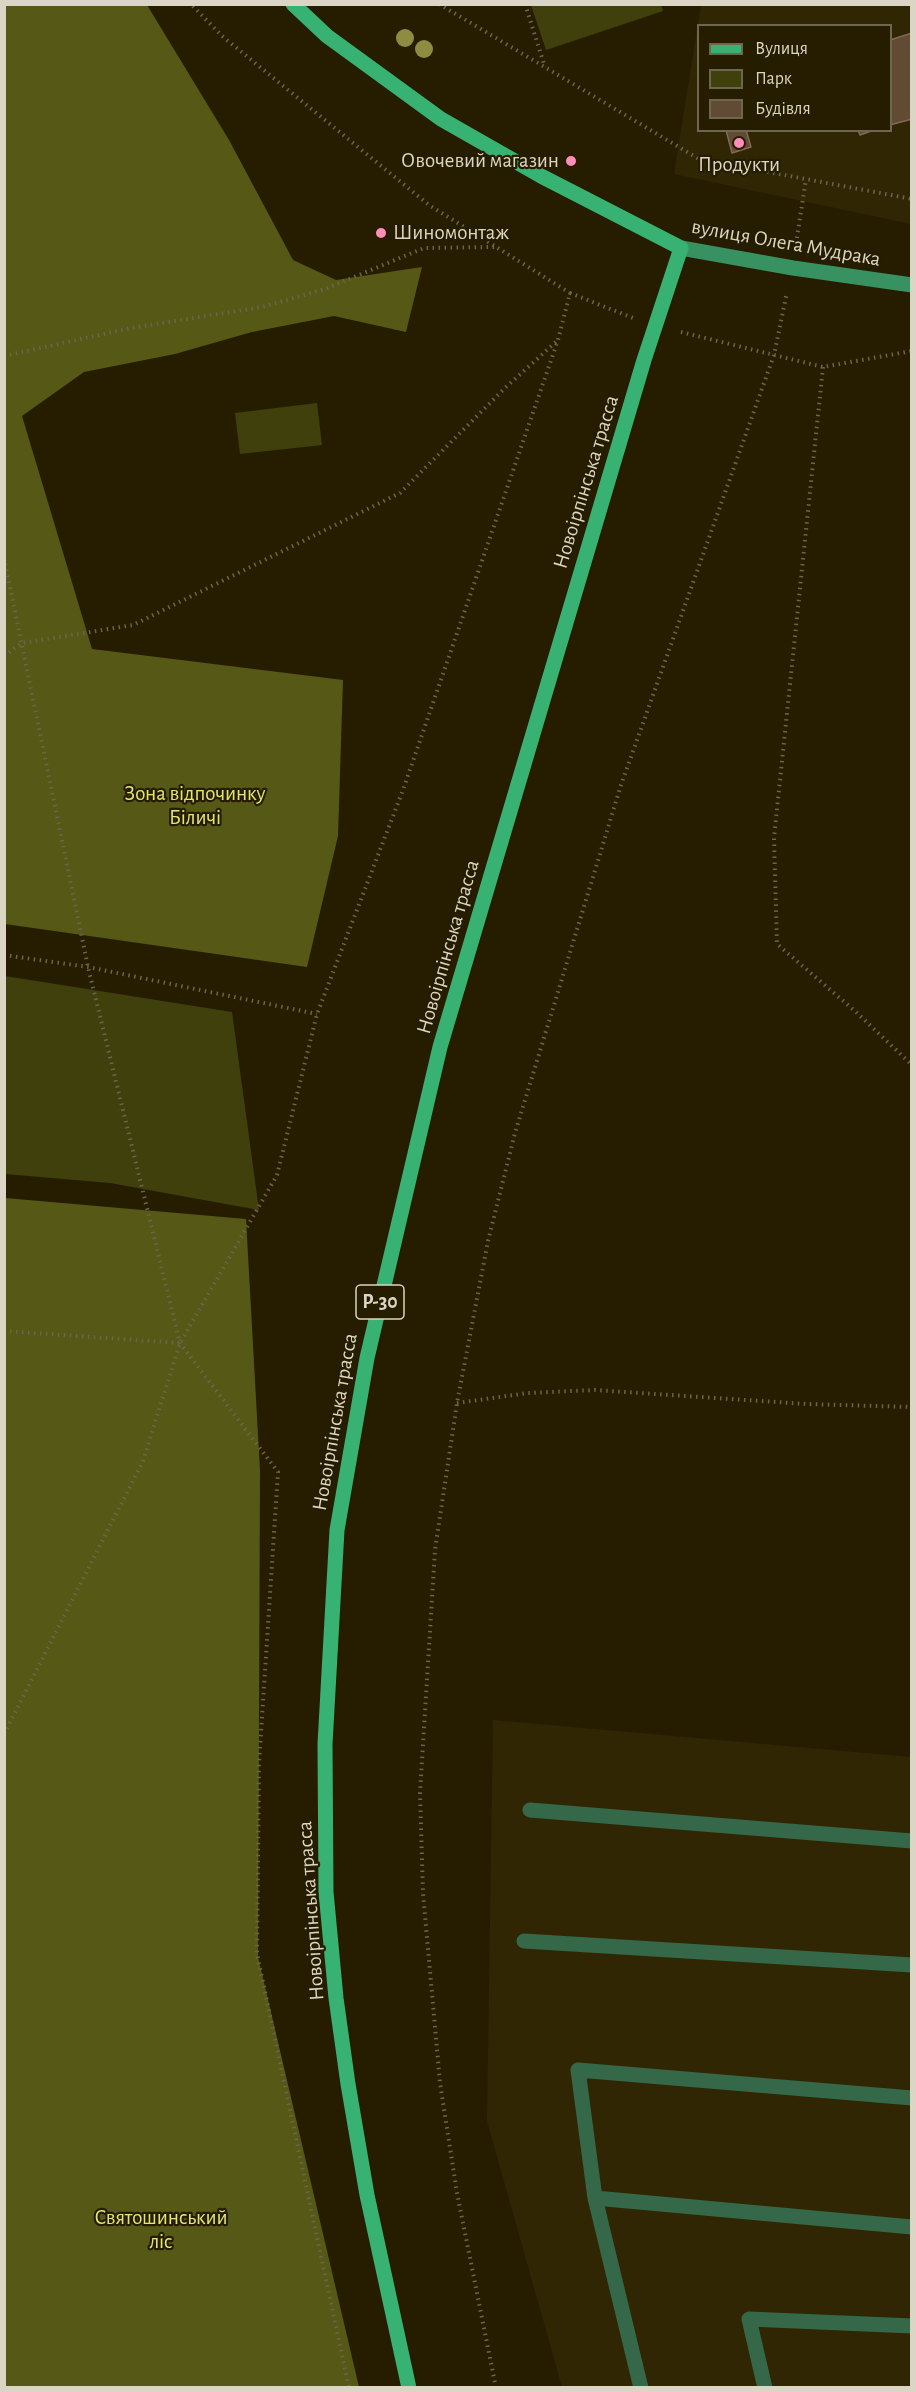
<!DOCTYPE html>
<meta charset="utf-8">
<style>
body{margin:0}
#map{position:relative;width:916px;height:2392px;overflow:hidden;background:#261d01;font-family:"Alegreya Sans",sans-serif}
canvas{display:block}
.frame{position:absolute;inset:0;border:6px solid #dbd5c5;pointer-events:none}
.legend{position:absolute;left:697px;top:24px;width:195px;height:108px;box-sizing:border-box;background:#261d01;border:2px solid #6e674f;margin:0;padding:8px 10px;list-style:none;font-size:18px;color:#dbd5c5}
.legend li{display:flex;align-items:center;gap:12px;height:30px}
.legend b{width:30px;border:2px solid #6e674f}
</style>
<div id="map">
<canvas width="916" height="2392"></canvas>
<div class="frame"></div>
<ul class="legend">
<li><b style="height:8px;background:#38b273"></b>Вулиця</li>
<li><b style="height:16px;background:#3f400b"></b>Парк</li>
<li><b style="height:16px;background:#624b35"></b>Будівля</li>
</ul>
</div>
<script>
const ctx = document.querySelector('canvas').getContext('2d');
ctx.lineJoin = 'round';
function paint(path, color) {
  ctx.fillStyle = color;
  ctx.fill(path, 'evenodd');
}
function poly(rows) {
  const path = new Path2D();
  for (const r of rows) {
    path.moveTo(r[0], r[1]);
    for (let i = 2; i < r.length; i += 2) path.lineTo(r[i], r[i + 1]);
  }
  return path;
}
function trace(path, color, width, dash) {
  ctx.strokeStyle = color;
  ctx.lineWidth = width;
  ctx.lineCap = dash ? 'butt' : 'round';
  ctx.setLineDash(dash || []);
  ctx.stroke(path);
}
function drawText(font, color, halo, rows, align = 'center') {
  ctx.font = font + ' "Alegreya Sans",sans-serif';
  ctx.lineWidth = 4.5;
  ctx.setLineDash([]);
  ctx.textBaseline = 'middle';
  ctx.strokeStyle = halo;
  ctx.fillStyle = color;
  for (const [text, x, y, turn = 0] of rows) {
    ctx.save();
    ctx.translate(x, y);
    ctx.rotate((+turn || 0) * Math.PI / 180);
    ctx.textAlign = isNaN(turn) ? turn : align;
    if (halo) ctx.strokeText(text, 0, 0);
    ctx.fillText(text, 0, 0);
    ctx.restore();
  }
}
paint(poly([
 [701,5,911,5,911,224,674,174],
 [698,26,890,26,890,130,698,130],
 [493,1720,911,1757,911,2387,562,2387,487,2121]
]), '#302604');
paint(poly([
 [531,5,661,5,663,11,546,50],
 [317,403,322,445,240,454,235,413],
 [5,976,232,1012,259,1210,110,1183,5,1174]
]), '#3f400b');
paint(poly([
 [5,4,147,5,229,140,293,260,336,280,422,267,406,332,334,316,252,332,175,354,84,372,22,416,92,649,343,680,338,836,307,967,5,924],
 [5,1198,246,1219,260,1471,258,1957,359,2387,5,2387]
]), '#565816');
const building = poly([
 [912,33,912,119,890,125,890,40,912,33],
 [726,130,746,130,751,147,732,153,726,130],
 [858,130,874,130,860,135,858,130]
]);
paint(building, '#624b35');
trace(building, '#826953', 1.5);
trace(poly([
 [439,4,699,159,912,199],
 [525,4,545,67],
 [796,244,806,179],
 [570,293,633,318],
 [681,332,823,367,912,351],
 [4,356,131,328,262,307,325,289,424,248,495,247],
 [823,367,774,838,777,944,856,1012,912,1065],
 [4,558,88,967,180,1343,278,1472,259,1763,257,1954,349,2388],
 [4,656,22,643,133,625,400,493,506,387,557,341],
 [4,955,88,967,317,1014],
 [4,1331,180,1343],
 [457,1403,528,1393,595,1390,806,1404,912,1407],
 [4,1734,143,1461,180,1343,277,1175,317,1014,403,790,558,340,570,293,429,205,222,36,191,4],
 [496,2388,457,2193,440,2083,423,1893,420,1793,435,1550,457,1403,488,1241,515,1133,621,785,774,355,787,292]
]), '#6c644d', 4, [1.5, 4.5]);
trace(poly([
 [530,1810,912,1841],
 [524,1941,912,1965],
 [595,2198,912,2227],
 [641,2388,595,2198,578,2070,912,2098],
 [765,2388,749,2319,912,2326]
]), '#346849', 15);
trace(poly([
 [681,248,793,268,912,285]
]), '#389161', 15);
trace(poly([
 [293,4,327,36,441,119,541,176,681,248,644,360,440,1047,367,1358,337,1530,325,1744,326,1892,336,1998,348,2084,367,2195,409,2388]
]), '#38b273', 15);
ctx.fillStyle = '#8d8c40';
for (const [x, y] of [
 [405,38],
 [424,49]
]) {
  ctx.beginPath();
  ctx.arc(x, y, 9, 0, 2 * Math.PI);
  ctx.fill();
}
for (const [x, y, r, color] of [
 [739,143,6,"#ff8eba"],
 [571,161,6,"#ff8eba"],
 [381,233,6,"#ff8eba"]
]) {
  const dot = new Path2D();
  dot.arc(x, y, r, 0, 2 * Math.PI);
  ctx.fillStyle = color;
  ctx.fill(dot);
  trace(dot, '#261d01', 2);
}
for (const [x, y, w] of [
 [380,1302,48]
]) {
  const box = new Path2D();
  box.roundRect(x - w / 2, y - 17, w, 34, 4.5);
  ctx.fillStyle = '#261d01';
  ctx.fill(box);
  trace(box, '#dbd5c5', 1.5);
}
drawText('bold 20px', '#dbd5c5', null, [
 ["Р-30",380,1302]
]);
drawText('21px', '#dbd5c5', '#261d01', [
 ["Овочевий магазин",559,161],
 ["Продукти",739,165,"center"],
 ["Шиномонтаж",393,233,"left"]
], 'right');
drawText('21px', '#dbd5c5', '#261d01', [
 ["вулиця Олега Мудрака",786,243,10],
 ["Новоірпінська трасса",586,482,-73],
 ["Новоірпінська трасса",448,947,-74],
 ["Новоірпінська трасса",335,1422,-80],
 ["Новоірпінська трасса",311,1911,-94]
]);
drawText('21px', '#e1e674', '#261d01', [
 ["Зона відпочинку",195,794],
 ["Біличі",195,818],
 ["Святошинський",161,2218],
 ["ліс",161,2242]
]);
</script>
